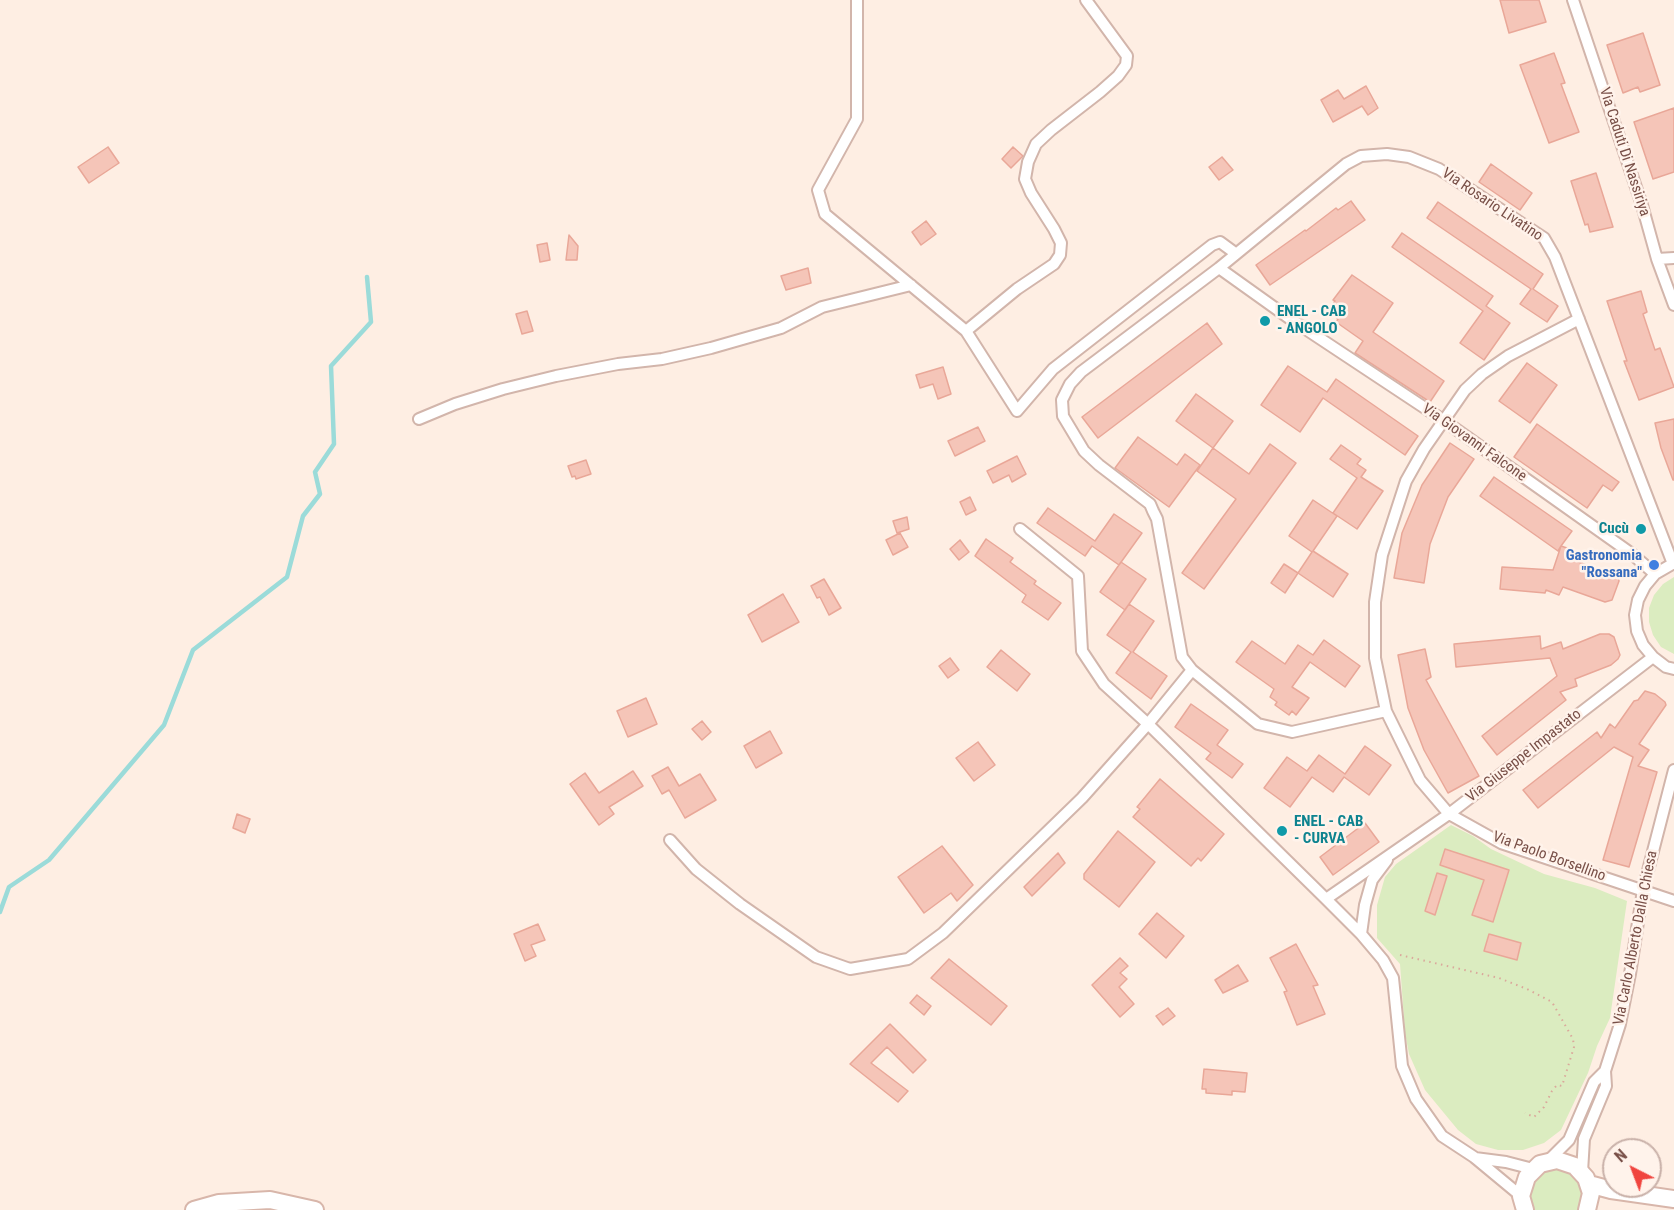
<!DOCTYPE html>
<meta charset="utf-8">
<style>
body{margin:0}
#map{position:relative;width:1674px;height:1210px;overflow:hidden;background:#feeee3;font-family:"Roboto Condensed",sans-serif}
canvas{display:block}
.north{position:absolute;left:1602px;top:1138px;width:60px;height:60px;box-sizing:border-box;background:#fff3eb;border:2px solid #c9b1a9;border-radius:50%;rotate:318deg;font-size:16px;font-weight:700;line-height:24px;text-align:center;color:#784f47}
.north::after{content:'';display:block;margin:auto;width:21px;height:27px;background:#f0453f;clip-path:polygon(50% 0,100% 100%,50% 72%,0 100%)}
</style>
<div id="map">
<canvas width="1674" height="1210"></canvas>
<div class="north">N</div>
</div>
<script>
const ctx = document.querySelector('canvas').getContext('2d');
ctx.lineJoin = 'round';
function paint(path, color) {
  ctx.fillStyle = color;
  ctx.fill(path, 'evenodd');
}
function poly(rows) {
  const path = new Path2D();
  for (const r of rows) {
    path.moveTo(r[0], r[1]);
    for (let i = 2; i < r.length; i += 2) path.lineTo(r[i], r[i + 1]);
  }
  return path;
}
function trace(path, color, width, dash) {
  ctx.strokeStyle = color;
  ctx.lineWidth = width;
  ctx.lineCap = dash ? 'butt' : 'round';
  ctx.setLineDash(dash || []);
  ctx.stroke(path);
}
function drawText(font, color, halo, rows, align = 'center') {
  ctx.font = font + ' "Roboto Condensed",sans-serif';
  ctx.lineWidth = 5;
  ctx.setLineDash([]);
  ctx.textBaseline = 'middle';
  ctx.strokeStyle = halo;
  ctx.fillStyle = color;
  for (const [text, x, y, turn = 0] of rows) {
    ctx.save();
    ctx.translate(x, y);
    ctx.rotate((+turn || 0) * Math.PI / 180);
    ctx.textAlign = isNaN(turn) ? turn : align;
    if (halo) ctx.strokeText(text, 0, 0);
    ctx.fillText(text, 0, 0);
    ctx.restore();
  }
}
paint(poly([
 [1674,577,1674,654,1661,647,1653,635,1649,622,1649,608,1654,595,1663,584],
 [1451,825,1473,836,1491,849,1544,874,1595,888,1627,901,1610,1018,1597,1046,1588,1073,1561,1130,1544,1143,1523,1150,1498,1150,1476,1144,1458,1130,1425,1090,1409,1054,1405,1033,1400,964,1377,938,1377,905,1385,877,1396,864],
 [1553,1168,1563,1168,1578,1178,1584,1196,1579,1210,1534,1210,1530,1201,1531,1184,1544,1170]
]), '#dbecc0');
trace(poly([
 [0,912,9,887,49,860,164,725,193,650,287,577,303,516,320,494,315,472,334,444,331,366,371,322,367,277]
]), '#9bdbd9', 4.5);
const building = poly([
 [1500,0,1539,0,1546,22,1509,33,1500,0],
 [1643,33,1660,85,1640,92,1638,87,1623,93,1607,45,1643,33],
 [1554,53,1565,83,1561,84,1579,132,1549,143,1520,65,1554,53],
 [1366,86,1378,108,1368,115,1362,106,1333,122,1321,100,1338,90,1344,99,1366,86],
 [1674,108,1674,172,1653,179,1634,122,1674,108],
 [108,147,119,163,89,183,78,167,108,147],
 [1013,147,1023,156,1011,168,1002,159,1013,147],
 [1222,157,1233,170,1219,180,1209,167,1222,157],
 [1491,164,1532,193,1520,210,1479,182,1491,164],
 [1596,173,1613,227,1590,232,1588,224,1585,225,1571,181,1596,173],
 [1351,201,1365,220,1270,285,1256,265,1305,230,1306,231,1336,208,1338,210,1351,201],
 [1438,202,1543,274,1533,289,1558,306,1547,322,1520,304,1531,289,1427,218,1438,202],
 [926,221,936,234,921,245,912,232,926,221],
 [1402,233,1493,296,1486,306,1510,323,1484,360,1460,343,1483,311,1392,247,1402,233],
 [569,235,578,246,577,260,566,260,569,235],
 [547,243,550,260,540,262,537,245,547,243],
 [808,268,811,283,786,290,781,276,808,268],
 [1352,275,1393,303,1373,332,1444,381,1430,402,1355,353,1363,341,1336,322,1338,319,1328,312,1335,301,1333,300,1352,275],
 [1641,291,1647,312,1643,314,1655,350,1660,348,1674,387,1639,400,1624,361,1627,361,1607,301,1641,291],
 [527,311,533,331,522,334,516,314,527,311],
 [1207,323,1222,344,1098,438,1082,417,1207,323],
 [1527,363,1557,385,1530,423,1499,401,1527,363],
 [1288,366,1327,392,1336,379,1418,436,1405,455,1323,398,1300,432,1261,405,1288,366],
 [943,367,951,394,938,399,933,384,920,388,916,375,943,367],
 [1196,394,1233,421,1213,448,1176,421,1196,394],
 [1674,419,1674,480,1673,480,1661,448,1655,423,1674,419],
 [1537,424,1619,482,1612,491,1603,485,1587,508,1514,457,1537,424],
 [978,427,985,441,955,456,948,441,978,427],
 [1138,437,1177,465,1185,454,1200,465,1169,507,1115,468,1138,437],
 [1450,443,1474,459,1448,497,1430,544,1424,583,1394,578,1402,533,1422,485,1450,443],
 [1270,444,1296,463,1204,589,1182,573,1236,499,1197,471,1213,448,1249,474,1270,444],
 [1341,445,1361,459,1357,464,1366,470,1361,477,1383,491,1357,529,1333,513,1357,478,1330,459,1341,445],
 [1017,456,1026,474,1012,482,1009,475,993,483,987,471,1017,456],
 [586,460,591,474,576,479,575,476,572,477,568,466,586,460],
 [1494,477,1572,531,1561,546,1576,551,1573,560,1618,577,1619,581,1612,600,1605,602,1563,587,1559,595,1546,590,1545,593,1500,589,1502,567,1553,570,1561,546,1558,551,1480,496,1494,477],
 [970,497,976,510,966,515,960,502,970,497],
 [1313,500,1337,516,1313,551,1348,574,1333,597,1298,573,1312,552,1289,536,1313,500],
 [1048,508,1095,541,1114,514,1142,533,1119,565,1092,546,1085,556,1037,523,1048,508],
 [907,517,909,529,897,533,893,521,907,517],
 [900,533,908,547,893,555,886,540,900,533],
 [986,539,1013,558,1010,562,1036,581,1034,584,1061,603,1048,620,1022,602,1026,595,975,556,986,539],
 [960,540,969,552,959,560,950,549,960,540],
 [1121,562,1146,579,1125,610,1100,592,1121,562],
 [1284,564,1298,573,1285,593,1271,583,1284,564],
 [824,579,841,608,829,615,820,597,817,598,811,586,824,579],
 [783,594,799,622,762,642,748,615,783,594],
 [1129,604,1154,621,1133,652,1167,676,1151,699,1116,673,1131,652,1107,635,1129,604],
 [1600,634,1609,634,1614,637,1620,655,1618,659,1611,665,1575,679,1577,686,1560,692,1566,700,1497,755,1482,736,1557,676,1550,658,1456,667,1454,644,1540,636,1541,649,1561,642,1563,649,1600,634],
 [1324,640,1360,666,1345,687,1310,662,1292,687,1309,698,1296,715,1292,711,1289,715,1275,705,1277,702,1270,697,1274,689,1236,662,1252,641,1285,664,1298,645,1313,655,1324,640],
 [1425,649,1431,677,1426,680,1479,776,1448,793,1424,750,1408,708,1398,655,1425,649],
 [1001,650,1030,674,1017,691,987,667,1001,650],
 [950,658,959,670,948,678,939,666,950,658],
 [1645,691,1655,694,1665,702,1666,705,1639,744,1649,750,1638,766,1657,772,1629,867,1603,860,1633,757,1614,747,1538,808,1523,790,1597,732,1601,738,1610,724,1615,728,1634,701,1638,700,1645,691],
 [646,698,657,724,628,737,617,711,646,698],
 [1191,704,1228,730,1217,745,1243,764,1232,778,1206,759,1211,753,1175,727,1191,704],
 [702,721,711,732,702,740,692,729,702,721],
 [770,731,782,753,756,768,744,746,770,731],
 [978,742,995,765,974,781,956,758,978,742],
 [1365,746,1391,765,1369,795,1344,777,1333,792,1312,777,1290,807,1264,788,1287,757,1307,771,1319,755,1345,774,1365,746],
 [668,767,679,786,700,774,716,800,685,818,669,790,662,794,652,776,668,767],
 [633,771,643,786,609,807,614,814,599,825,570,784,585,773,599,793,633,771],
 [1160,779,1224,834,1201,861,1198,858,1191,866,1133,817,1140,809,1137,807,1160,779],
 [237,814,250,819,245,833,233,828,237,814],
 [1365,823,1379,842,1333,875,1320,857,1365,823],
 [1118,831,1155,862,1119,907,1084,879,1084,874,1118,831],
 [942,846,973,885,957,901,951,893,924,913,898,877,942,846],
 [1445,849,1509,870,1493,922,1472,915,1484,880,1440,865,1445,849],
 [1058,853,1065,863,1032,896,1024,887,1058,853],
 [1437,873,1447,876,1435,915,1425,911,1437,873],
 [1157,913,1184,936,1166,958,1139,934,1157,913],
 [538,924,545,940,531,945,536,956,525,961,514,934,538,924],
 [1489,934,1521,943,1517,960,1484,951,1489,934],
 [1296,944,1318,985,1313,986,1325,1014,1297,1025,1284,992,1287,991,1270,958,1296,944],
 [1120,958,1128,966,1120,973,1127,979,1119,987,1134,1004,1120,1017,1092,985,1120,958],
 [949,959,1007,1006,991,1025,931,978,949,959],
 [1238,965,1248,981,1223,993,1215,980,1238,965],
 [917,995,931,1006,924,1015,910,1003,917,995],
 [1168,1008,1175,1016,1163,1025,1156,1016,1168,1008],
 [890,1024,926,1060,913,1073,887,1047,871,1063,908,1091,898,1102,850,1064,890,1024],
 [1204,1069,1247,1073,1245,1092,1232,1091,1232,1095,1206,1093,1206,1089,1202,1089,1204,1069]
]);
paint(building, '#f5c5b8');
trace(building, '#e9a798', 1.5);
const street = poly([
 [857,0,857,119,818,190,825,214,966,331,1017,411,1053,369,1212,245,1220,242,1235,253],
 [1573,0,1642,205,1657,259,1674,305],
 [1657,259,1674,258],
 [1219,268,1289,318,1443,420,1632,554,1655,574],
 [1579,319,1508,356,1482,374,1465,390,1424,449,1406,481,1382,555,1375,602,1375,658,1386,711,1420,780,1449,814,1501,843,1674,901],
 [966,331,1017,289,1054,264,1060,255,1061,243,1054,229,1031,193,1025,179,1028,162,1036,144,1051,130,1100,92,1118,76,1126,65,1127,56,1086,0],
 [419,419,455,404,503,389,556,376,618,364,662,359,711,348,781,328,822,307,911,285],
 [1020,529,1078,576,1082,651,1104,684,1148,724,1326,899,1361,934,1383,960,1393,978,1402,1066,1416,1099,1442,1136,1474,1157,1521,1196],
 [1674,563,1655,574,1645,586,1638,600,1635,615,1637,631,1643,645,1653,657,1666,667,1674,669],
 [1386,711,1292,732,1258,724,1192,670,1182,657,1157,519,1153,511,1150,504,1099,465,1084,451,1063,416,1062,400,1070,384,1081,372,1219,268,1346,164,1361,156,1387,154,1409,157,1439,169,1544,238,1555,257,1673,564],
 [670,840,696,869,740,904,816,957,850,969,908,959,943,933,1082,798,1148,724,1192,670],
 [1326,899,1449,814,1653,657],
 [1361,934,1365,905,1372,880,1387,860],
 [1475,1158,1506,1162,1533,1169],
 [1548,1161,1569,1140,1594,1082,1605,1071],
 [1582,1172,1584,1139,1606,1086,1605,1071,1620,1024,1630,974,1643,890,1674,770]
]);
const secondary = poly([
 [1589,1184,1611,1190,1674,1199],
 [194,1210,219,1203,270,1200,315,1210],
 [1525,1210,1521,1196,1527,1177,1540,1164,1557,1160,1575,1166,1586,1178,1591,1193,1587,1210]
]);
trace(street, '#d2b5ab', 14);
trace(secondary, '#d8b6aa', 20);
trace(poly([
 [1400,955,1499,978,1527,989,1552,1002,1573,1039,1574,1047,1562,1086,1557,1085,1552,1091,1544,1107,1534,1117,1525,1113]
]), '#daa89b', 2, [1.5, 4.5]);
trace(street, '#fff', 10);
trace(secondary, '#fff', 16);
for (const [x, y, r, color] of [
 [1265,321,6,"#0f9aa8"],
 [1641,529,6,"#0f9aa8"],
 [1654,565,6,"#3f7fe0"],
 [1282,831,6,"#0f9aa8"]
]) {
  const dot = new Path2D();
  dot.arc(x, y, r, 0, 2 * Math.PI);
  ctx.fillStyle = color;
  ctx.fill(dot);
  trace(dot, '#fff3eb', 2);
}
drawText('15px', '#784f47', '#fff3eb', [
 ["Via Caduti Di Nassiriya",1624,152,72],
 ["Via Rosario Livatino",1492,205,34],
 ["Via Giovanni Falcone",1474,443,35],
 ["Via Giuseppe Impastato",1524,756,-38],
 ["Via Paolo Borsellino",1549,857,20],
 ["Via Carlo Alberto Dalla Chiesa",1636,938,-79]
]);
drawText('bold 15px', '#0d838f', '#fff3eb', [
 ["ENEL - CAB",1277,312],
 ["- ANGOLO",1277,329],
 ["Cucù",1629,529,"right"],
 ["ENEL - CAB",1294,822],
 ["- CURVA",1294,839]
], 'left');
drawText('bold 15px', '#366cbe', '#fff3eb', [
 ["Gastronomia",1642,556],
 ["\"Rossana\"",1642,573]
], 'right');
</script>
